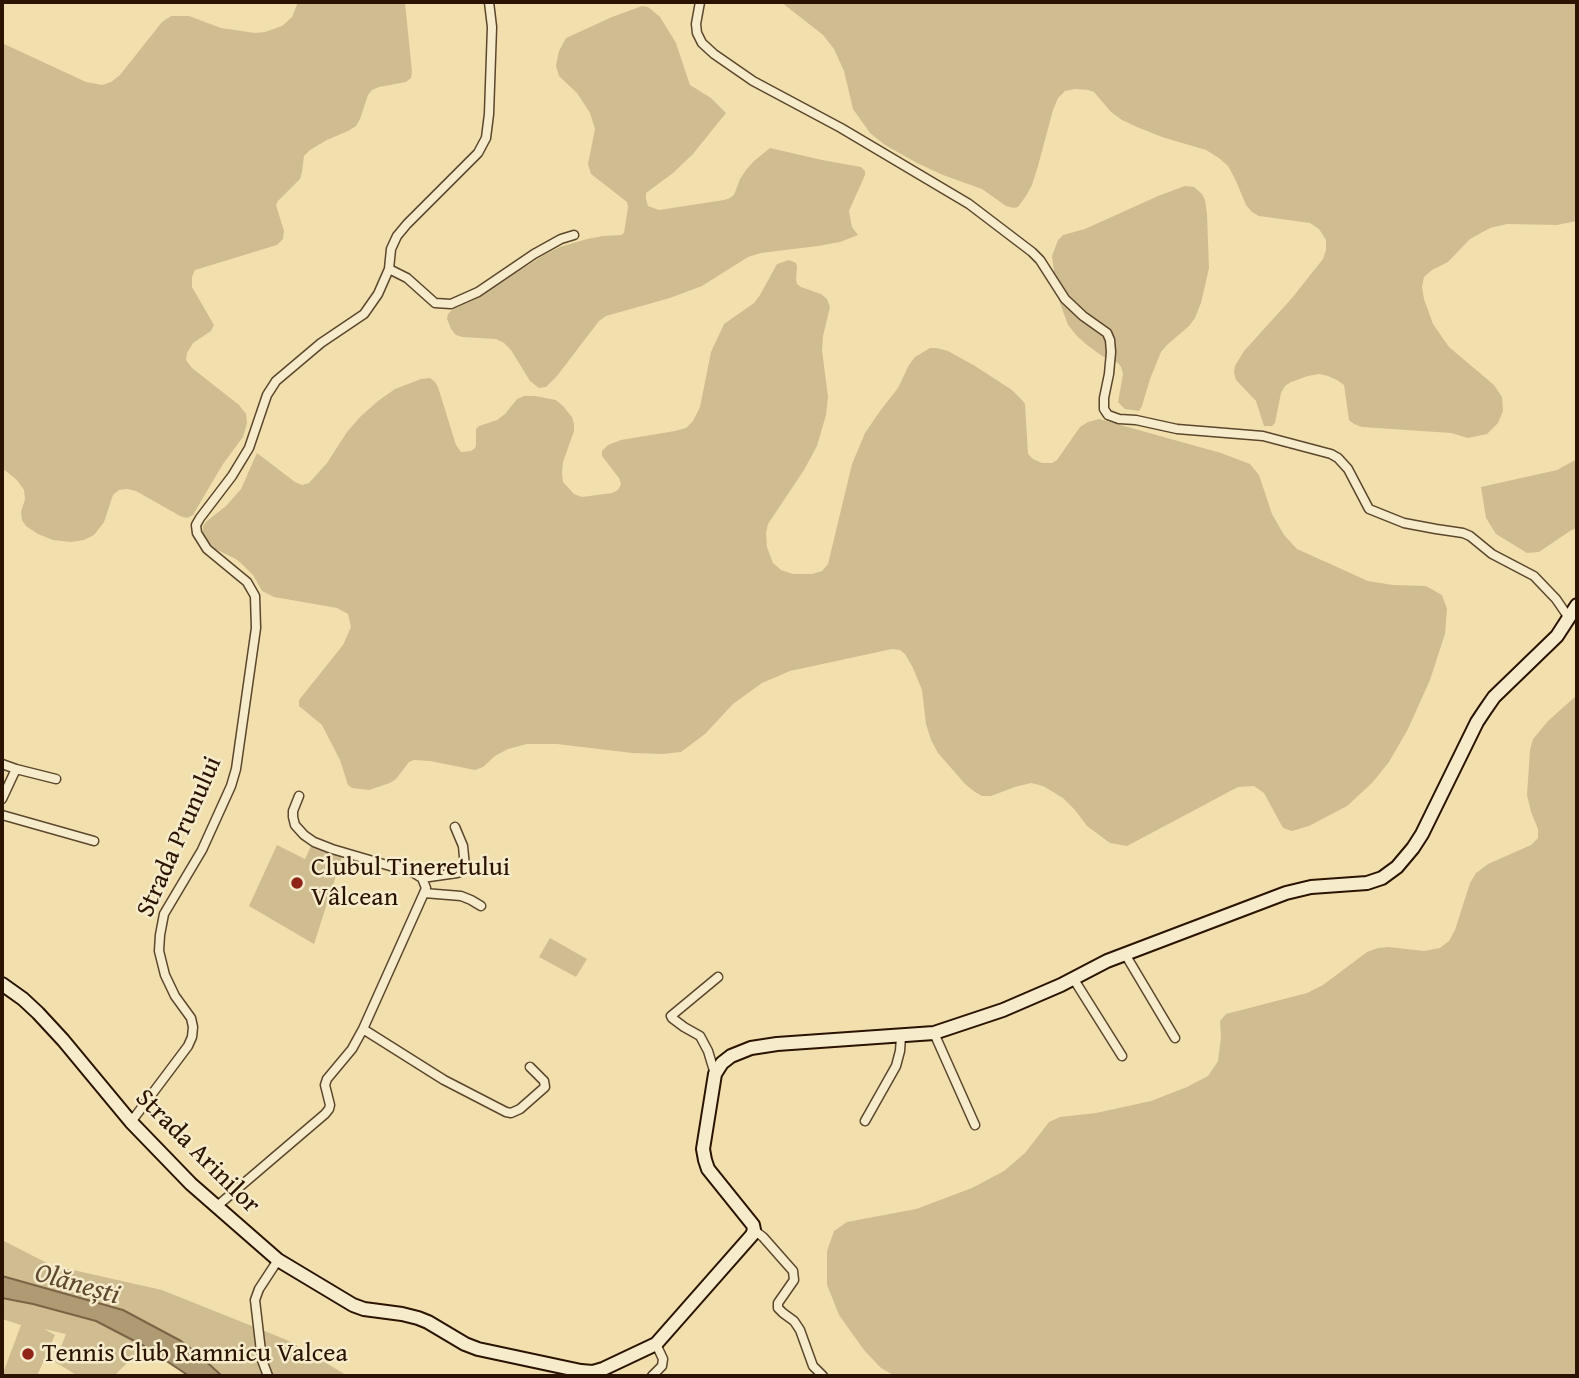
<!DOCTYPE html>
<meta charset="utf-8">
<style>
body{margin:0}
#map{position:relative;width:1579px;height:1378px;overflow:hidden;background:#f1e0ae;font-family:"Gentium Book Plus",serif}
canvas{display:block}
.frame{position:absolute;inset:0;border:4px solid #2b1301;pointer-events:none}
</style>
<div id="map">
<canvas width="1579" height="1378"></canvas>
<div class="frame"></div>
</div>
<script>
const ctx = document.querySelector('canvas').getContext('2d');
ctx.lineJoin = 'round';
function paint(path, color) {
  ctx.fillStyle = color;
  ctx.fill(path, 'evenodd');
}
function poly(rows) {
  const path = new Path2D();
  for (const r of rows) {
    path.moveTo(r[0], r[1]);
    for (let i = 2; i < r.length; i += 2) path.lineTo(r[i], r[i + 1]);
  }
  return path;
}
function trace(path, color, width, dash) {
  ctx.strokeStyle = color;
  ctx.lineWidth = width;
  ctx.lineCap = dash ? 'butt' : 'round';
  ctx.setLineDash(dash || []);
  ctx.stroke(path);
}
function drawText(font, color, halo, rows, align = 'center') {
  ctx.font = font + ' "Gentium Book Plus",serif';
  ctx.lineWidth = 5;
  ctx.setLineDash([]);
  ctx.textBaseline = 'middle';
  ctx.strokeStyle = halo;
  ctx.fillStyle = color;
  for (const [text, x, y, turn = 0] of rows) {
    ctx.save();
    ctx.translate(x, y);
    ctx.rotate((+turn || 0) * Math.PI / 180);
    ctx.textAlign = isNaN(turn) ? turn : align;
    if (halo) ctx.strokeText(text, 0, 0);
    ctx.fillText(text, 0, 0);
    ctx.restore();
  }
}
paint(poly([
 [298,2,405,2,412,72,411,78,406,82,379,87,372,90,368,95,360,119,356,126,348,131,327,140,310,150,304,156,302,172,300,179,278,201,276,205,284,231,283,239,277,245,195,270,192,277,192,287,214,325,211,331,193,343,187,353,186,360,192,368,239,405,246,414,247,423,243,437,223,464,197,508,193,515,187,518,180,516,136,491,127,489,119,490,113,495,104,522,94,535,84,540,71,542,53,540,38,534,26,526,22,520,21,512,25,499,24,490,17,480,2,468,2,43,86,82,102,85,111,82,120,75,162,22,171,16,189,16,221,28,255,33,265,32,282,26,292,17],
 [781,2,1577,2,1577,221,1557,225,1507,224,1490,228,1470,239,1448,262,1432,270,1424,277,1422,287,1424,299,1433,324,1449,347,1494,385,1502,397,1503,411,1498,423,1487,434,1468,438,1451,433,1362,427,1354,424,1349,420,1344,385,1337,380,1328,376,1319,374,1308,376,1291,382,1285,386,1281,393,1275,423,1272,426,1264,426,1256,401,1236,380,1234,372,1235,366,1244,351,1292,298,1323,259,1326,250,1326,240,1319,229,1310,223,1259,216,1252,212,1246,205,1236,181,1228,166,1219,158,1206,150,1162,137,1137,127,1122,120,1111,112,1094,92,1088,90,1075,89,1065,91,1058,98,1053,110,1038,166,1032,185,1026,196,1018,207,1014,208,1006,206,982,189,943,175,917,163,885,145,870,133,853,109,844,71,834,49,823,35],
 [642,6,648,7,660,17,676,43,690,85,711,98,726,113,693,154,673,173,646,193,646,199,648,206,659,210,724,200,730,198,734,195,740,179,746,170,754,161,770,148,822,160,861,167,865,171,865,175,849,211,852,227,858,235,840,242,818,246,761,253,748,257,702,286,670,298,606,316,599,321,557,376,546,387,539,388,530,381,511,350,504,343,496,339,462,337,456,335,451,329,447,319,448,314,452,310,472,301,544,255,560,247,587,239,603,236,621,235,624,233,628,207,627,202,591,174,588,164,595,129,590,113,577,93,559,76,556,66,559,51,566,38,612,17],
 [1185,186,1194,187,1202,194,1205,200,1207,214,1209,268,1201,303,1195,318,1189,326,1167,345,1161,352,1150,379,1142,406,1139,411,1125,409,1118,402,1123,374,1121,367,1118,363,1102,356,1087,345,1077,336,1068,325,1057,295,1052,256,1058,240,1063,235,1085,229,1158,196],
 [789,260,796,263,797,267,796,280,797,284,801,287,821,294,827,299,830,307,823,336,822,350,828,397,826,415,817,446,804,470,768,524,766,533,767,547,773,563,781,570,793,574,812,574,822,571,828,564,852,464,865,433,880,411,898,388,909,365,915,357,930,348,936,348,948,351,975,366,1012,390,1022,400,1025,404,1028,454,1033,459,1042,463,1052,463,1057,460,1080,427,1088,422,1099,419,1221,453,1250,464,1259,475,1272,514,1284,535,1297,549,1368,581,1393,585,1426,586,1442,595,1447,609,1445,634,1430,680,1408,729,1389,762,1372,783,1347,806,1309,826,1292,831,1283,828,1264,793,1254,786,1238,787,1127,846,1110,843,1087,826,1075,810,1063,798,1043,786,1031,783,1015,787,991,796,982,796,975,792,965,784,938,753,931,740,926,724,922,690,913,668,905,654,900,650,892,649,790,671,762,683,733,704,705,734,681,752,663,754,632,753,557,744,527,744,508,749,495,756,483,767,475,770,430,761,414,760,409,762,396,779,390,783,369,790,352,788,348,785,340,760,322,725,299,706,299,700,343,645,351,627,348,614,337,608,274,597,262,591,253,575,243,565,236,559,215,549,206,541,203,534,203,526,207,521,226,506,241,489,257,453,295,482,302,485,309,483,327,463,347,432,361,416,378,401,395,389,421,379,430,378,435,382,438,387,456,445,461,452,471,451,475,448,476,445,476,429,479,426,497,420,505,414,517,399,524,396,535,396,556,400,563,406,572,417,574,424,574,431,563,462,562,473,563,482,574,494,582,497,612,493,618,490,621,484,619,478,602,456,602,451,608,445,621,440,675,431,686,428,693,421,700,407,711,352,724,324,754,303,760,295,777,264],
 [1577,459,1577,528,1570,531,1539,552,1527,553,1496,534,1486,518,1481,487,1557,470],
 [1577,695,1577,1376,895,1376,881,1368,864,1350,839,1315,827,1285,827,1251,834,1231,847,1222,916,1209,972,1188,1004,1171,1025,1153,1049,1122,1060,1117,1096,1113,1151,1101,1187,1087,1208,1076,1218,1061,1221,1037,1220,1021,1226,1014,1307,993,1323,985,1367,952,1378,948,1389,947,1424,951,1440,948,1449,941,1455,930,1470,883,1476,873,1488,864,1531,845,1538,838,1538,829,1531,812,1527,795,1530,750,1533,739,1548,721],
 [277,845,305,859,311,846,342,857,314,944,249,906],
 [550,938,587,959,576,977,539,957],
 [2,1240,51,1265,162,1290,287,1340,348,1376,222,1376,199,1355,181,1341,123,1310,2,1276],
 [2,1298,33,1304,96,1321,144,1346,114,1376,78,1376,55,1362,66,1334,44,1329,55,1335,37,1376,2,1376,21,1325,2,1319]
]), '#cfbd91');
const water = poly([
 [2,1276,123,1310,181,1341,199,1355,222,1376,189,1376,144,1346,96,1321,33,1304,2,1298,2,1276]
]);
paint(water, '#ae9a73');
trace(water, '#7a6445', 2);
const street = poly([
 [700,2,696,24,697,33,702,43,714,54,753,81,841,128,969,204,1032,252,1040,260,1065,299,1083,316,1107,333,1110,340,1111,352,1109,374,1104,398,1104,409,1108,415,1119,419,1136,420,1177,429,1263,436,1331,454,1338,458,1348,469,1369,509,1404,523,1436,529,1463,533,1470,536,1492,554,1534,576,1556,599,1569,618],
 [389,269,407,278,435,303,451,304,478,292,534,254,561,239,574,235],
 [2,764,16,769],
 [2,799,16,769,56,779],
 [2,815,94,841],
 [422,878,457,873,463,871,465,867,463,846,455,827],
 [424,893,461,896,471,900,481,906],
 [1125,954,1175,1038],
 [1073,978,1122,1056],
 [363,1029,444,1080,506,1112,511,1113,520,1109,545,1087,544,1081,530,1067],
 [934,1033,975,1125],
 [715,1074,708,1051,700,1036,684,1027,672,1018,671,1016,718,977],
 [865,1121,896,1066,900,1051,901,1037],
 [131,1122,188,1046,192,1037,193,1027,191,1018,175,996,165,975,159,951,160,935,164,914,202,850,231,786,236,769,256,628,255,596,247,582,207,549,197,533,196,525,200,518,232,476,249,448,267,395,276,381,321,343,364,314,378,294,389,269,391,249,397,236,407,224,478,153,486,138,489,114,492,27,489,2],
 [216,1207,325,1114,329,1109,330,1105,325,1085,327,1079,352,1049,363,1029,424,893,426,888,422,878,414,873,332,849,314,842,304,835,295,825,293,817,293,811,299,796],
 [754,1230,763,1237,793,1271,794,1280,778,1303,778,1308,783,1313,794,1321,800,1330,813,1366,823,1376],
 [268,1376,262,1360,255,1300,259,1289,278,1260],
 [652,1376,662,1366,663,1359,656,1344]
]);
const secondary = poly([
 [2,984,23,999,38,1013,63,1040,131,1122,191,1184,278,1260,353,1305,364,1309,402,1314,418,1318,428,1322,465,1344,478,1349,581,1371,593,1372,603,1369,656,1344,752,1235,754,1230,753,1225,708,1169,705,1160,703,1149,715,1074,722,1063,731,1056,751,1048,777,1044,934,1033,1003,1010,1061,985,1107,961,1286,893,1311,887,1367,883,1382,878,1397,867,1413,848,1422,834,1477,722,1485,710,1494,697,1557,636,1577,605]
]);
trace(street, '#5c462c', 11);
trace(secondary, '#2b1301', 16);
trace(street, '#f6ebca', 8);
trace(secondary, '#f6ebca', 12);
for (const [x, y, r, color] of [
 [297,883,7,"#8f2418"],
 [28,1354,7,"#8f2418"]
]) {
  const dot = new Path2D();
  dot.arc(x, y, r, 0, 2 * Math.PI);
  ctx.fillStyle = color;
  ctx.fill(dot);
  trace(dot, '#f6ebca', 2.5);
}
drawText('26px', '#2b1301', '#f6ebca', [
 ["Strada Prunului",180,837,-66],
 ["Strada Arinilor",197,1152,45]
]);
drawText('26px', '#2b1301', '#f6ebca', [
 ["Clubul Tineretului",311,868],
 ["Vâlcean",311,898],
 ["Tennis Club Ramnicu Valcea",42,1354]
], 'left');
drawText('italic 28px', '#5f492f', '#f6ebca', [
 ["Olănești",77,1285,16]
]);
</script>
